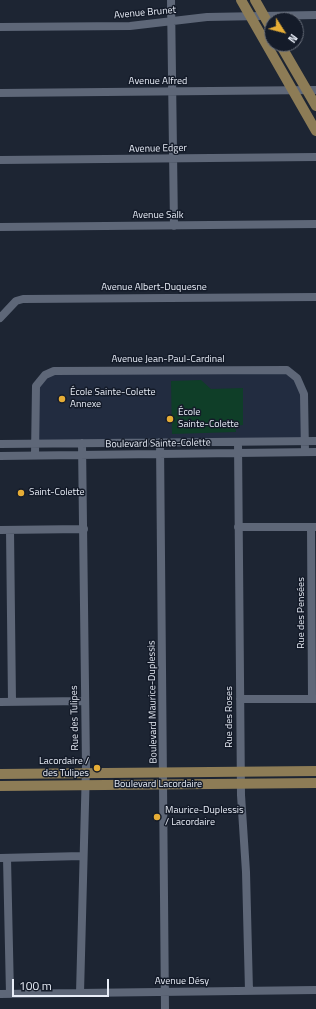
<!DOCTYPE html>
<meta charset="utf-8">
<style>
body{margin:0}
#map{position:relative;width:316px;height:1009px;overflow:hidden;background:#1d2533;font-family:"Titillium Web",sans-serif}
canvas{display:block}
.north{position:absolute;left:264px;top:12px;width:40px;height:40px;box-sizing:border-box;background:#141b29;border:1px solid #696f7b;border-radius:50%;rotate:126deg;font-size:11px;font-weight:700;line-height:16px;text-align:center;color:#e8edf7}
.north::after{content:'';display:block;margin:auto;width:14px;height:18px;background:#e6ad36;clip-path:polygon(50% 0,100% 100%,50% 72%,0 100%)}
.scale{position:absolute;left:12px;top:979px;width:97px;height:18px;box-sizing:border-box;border:2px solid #e8edf7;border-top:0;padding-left:5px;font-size:12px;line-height:14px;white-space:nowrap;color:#e8edf7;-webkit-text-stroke:3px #141b29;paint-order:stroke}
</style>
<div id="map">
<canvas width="316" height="1009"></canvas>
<div class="north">N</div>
<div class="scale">100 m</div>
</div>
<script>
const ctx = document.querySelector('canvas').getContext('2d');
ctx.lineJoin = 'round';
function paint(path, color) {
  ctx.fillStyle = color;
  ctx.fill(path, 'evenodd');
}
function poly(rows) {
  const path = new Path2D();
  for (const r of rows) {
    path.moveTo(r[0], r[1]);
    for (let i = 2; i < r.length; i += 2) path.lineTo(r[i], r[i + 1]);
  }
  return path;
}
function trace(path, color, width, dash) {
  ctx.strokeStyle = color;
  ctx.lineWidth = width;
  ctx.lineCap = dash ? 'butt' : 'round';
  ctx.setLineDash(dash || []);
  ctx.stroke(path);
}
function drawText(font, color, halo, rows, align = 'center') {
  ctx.font = font + ' "Titillium Web",sans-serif';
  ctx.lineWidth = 3;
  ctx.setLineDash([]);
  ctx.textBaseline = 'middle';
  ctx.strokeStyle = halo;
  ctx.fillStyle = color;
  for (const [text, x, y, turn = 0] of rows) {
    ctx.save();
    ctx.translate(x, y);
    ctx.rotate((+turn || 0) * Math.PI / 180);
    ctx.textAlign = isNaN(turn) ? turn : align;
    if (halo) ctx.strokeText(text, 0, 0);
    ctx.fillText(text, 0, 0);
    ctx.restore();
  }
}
paint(poly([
 [54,371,291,372,306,404,306,441,35,444,34,394,36,379]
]), '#222c40');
paint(poly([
 [201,380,211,389,243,388,243,425,235,426,236,432,172,434,171,381]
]), '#0f3e28');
trace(poly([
 [171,0,174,226],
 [0,27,130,26,207,17,316,15],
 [0,93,316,90],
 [0,160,316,157],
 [0,227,316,224],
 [0,318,16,301,23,299,316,297],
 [160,442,165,1009],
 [238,442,241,795,246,872,249,991],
 [0,444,316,441],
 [35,455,36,386,45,375,54,371,287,370,297,378,304,394,305,452],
 [0,456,316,452],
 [238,527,315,527],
 [311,527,312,699],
 [0,530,84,529],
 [10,530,12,702],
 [240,699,316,699],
 [0,702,84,701],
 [0,858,82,856],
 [7,858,10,994],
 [80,993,86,767,82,443],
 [0,994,316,990]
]), '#5e6778', 8);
trace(poly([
 [241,0,316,131],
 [255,0,272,30],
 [280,44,316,106],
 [0,774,316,771],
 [0,786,316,783]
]), '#8d7c56', 10);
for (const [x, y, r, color] of [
 [62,399,4,"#e6ad36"],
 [170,419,4,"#e6ad36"],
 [21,493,4,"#e6ad36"],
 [97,768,4,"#e6ad36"],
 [157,817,4,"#e6ad36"]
]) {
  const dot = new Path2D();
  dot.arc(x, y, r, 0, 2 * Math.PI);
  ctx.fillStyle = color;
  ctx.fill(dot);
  trace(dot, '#141b29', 1.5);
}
drawText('10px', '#e8edf7', '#141b29', [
 ["Avenue Brunet",145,13,-5],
 ["Avenue Alfred",158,82],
 ["Avenue Edger",158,149,-1],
 ["Avenue Salk",158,216],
 ["Avenue Albert-Duquesne",154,288],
 ["Avenue Jean-Paul-Cardinal",168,360],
 ["Boulevard Sainte-Colette",158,444,-1],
 ["Rue des Pensées",302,613,-90],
 ["Boulevard Maurice-Duplessis",153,702,-91],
 ["Rue des Roses",230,717,-90],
 ["Rue des Tulipes",75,718,-91],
 ["Boulevard Lacordaire",158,785],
 ["Avenue Désy",182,982]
]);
drawText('10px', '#e8edf7', '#141b29', [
 ["École Sainte-Colette",70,393],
 ["Annexe",70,405],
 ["École",178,413],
 ["Sainte-Colette",178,425],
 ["Saint-Colette",29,493],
 ["Lacordaire /",89,762,"right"],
 ["des Tulipes",89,774,"right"],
 ["Maurice-Duplessis",165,811],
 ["/ Lacordaire",165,823]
], 'left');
</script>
